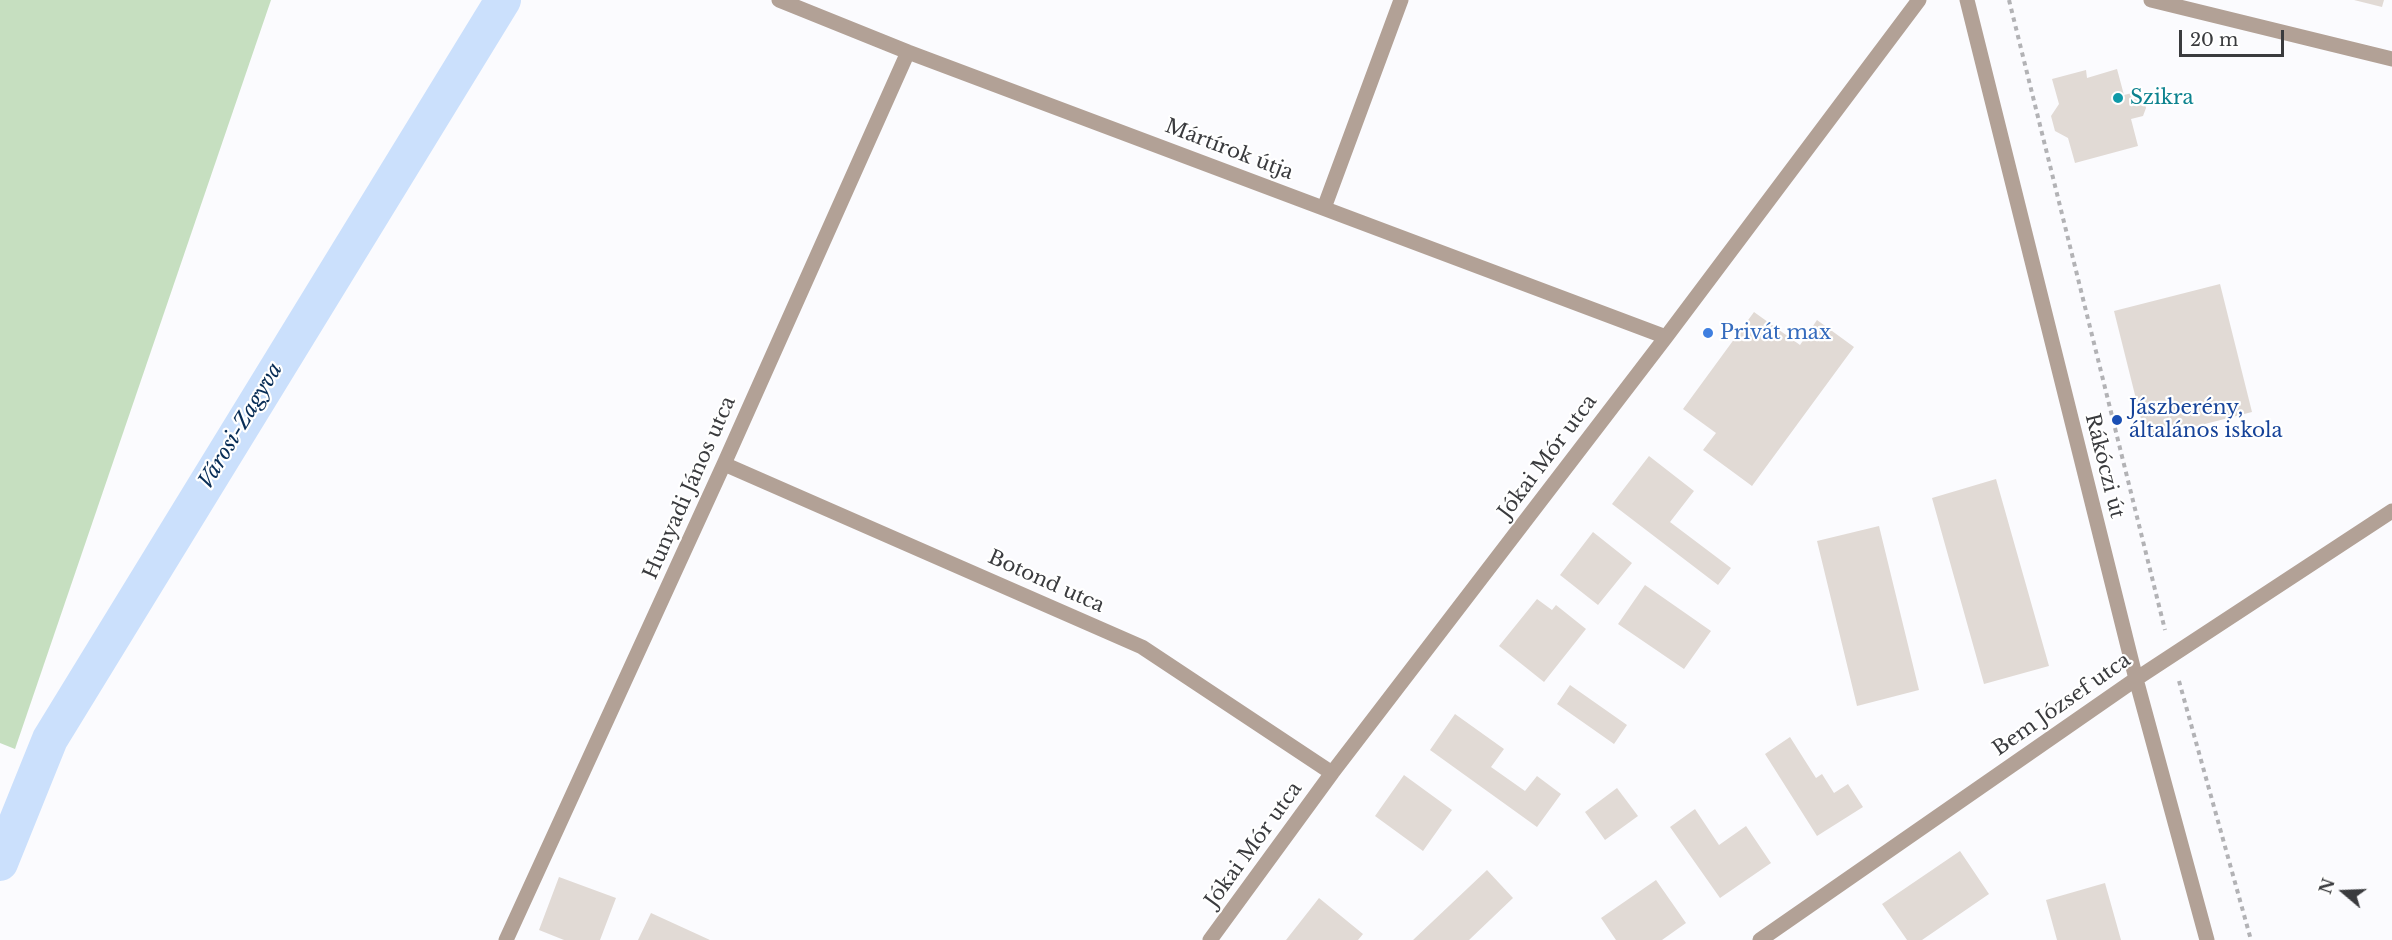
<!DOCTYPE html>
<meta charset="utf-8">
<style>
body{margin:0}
#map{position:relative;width:2392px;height:940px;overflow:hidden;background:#fbfbfe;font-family:"Libre Baskerville",serif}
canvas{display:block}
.north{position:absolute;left:2314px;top:862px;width:60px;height:60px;-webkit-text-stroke:4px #fff;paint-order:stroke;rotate:289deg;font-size:16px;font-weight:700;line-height:24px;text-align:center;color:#3a3b3e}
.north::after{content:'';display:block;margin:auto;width:21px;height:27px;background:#3a3b3e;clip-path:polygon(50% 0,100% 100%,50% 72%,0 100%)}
.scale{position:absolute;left:2179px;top:30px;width:105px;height:27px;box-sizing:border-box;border:3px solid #3a3b3e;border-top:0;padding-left:8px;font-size:18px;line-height:21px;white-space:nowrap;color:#3a3b3e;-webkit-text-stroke:4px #fff;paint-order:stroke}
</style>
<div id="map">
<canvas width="2392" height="940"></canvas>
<div class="north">N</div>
<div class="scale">20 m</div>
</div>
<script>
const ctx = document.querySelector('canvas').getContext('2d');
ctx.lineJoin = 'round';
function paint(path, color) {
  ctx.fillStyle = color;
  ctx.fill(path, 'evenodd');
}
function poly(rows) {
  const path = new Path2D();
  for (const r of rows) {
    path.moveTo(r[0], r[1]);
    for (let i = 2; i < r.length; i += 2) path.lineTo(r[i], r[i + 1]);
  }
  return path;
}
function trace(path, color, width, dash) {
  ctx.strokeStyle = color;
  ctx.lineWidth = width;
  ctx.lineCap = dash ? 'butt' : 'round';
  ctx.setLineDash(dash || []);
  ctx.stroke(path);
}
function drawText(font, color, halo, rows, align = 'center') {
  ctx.font = font + ' "Libre Baskerville",serif';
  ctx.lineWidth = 4.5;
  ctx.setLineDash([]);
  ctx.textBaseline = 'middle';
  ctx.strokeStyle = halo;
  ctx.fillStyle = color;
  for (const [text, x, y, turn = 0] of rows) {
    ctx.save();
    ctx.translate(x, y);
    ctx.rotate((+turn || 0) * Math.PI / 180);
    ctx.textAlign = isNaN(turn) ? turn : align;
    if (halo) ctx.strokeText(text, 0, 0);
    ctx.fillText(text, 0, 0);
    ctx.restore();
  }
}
paint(poly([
 [0,0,271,0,15,749,0,743]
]), '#c6dfc0');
trace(poly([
 [0,863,50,739,503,0]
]), '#cbe0fc', 36);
paint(poly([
 [2354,0,2384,0,2382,7],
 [2117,69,2124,95,2136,92,2143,96,2146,108,2143,116,2131,119,2138,146,2075,163,2068,138,2055,131,2051,116,2059,104,2052,79,2086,70,2087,78],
 [2220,284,2252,412,2146,439,2114,311],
 [1754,312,1800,345,1817,320,1854,347,1752,486,1703,450,1716,433,1683,409],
 [1649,456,1694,491,1670,522,1731,568,1718,585,1612,504],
 [1996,479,2049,666,1984,684,1932,498],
 [1879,526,1919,690,1857,706,1817,541],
 [1593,532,1632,563,1598,605,1560,575],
 [1645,585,1711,631,1684,669,1618,624],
 [1537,599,1552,610,1556,605,1586,629,1544,682,1499,646],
 [1570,685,1627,725,1614,744,1557,704],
 [1455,714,1504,749,1491,767,1525,791,1537,776,1561,794,1537,827,1430,750],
 [1790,737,1816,778,1822,774,1834,793,1848,784,1863,807,1817,836,1765,754],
 [1404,775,1452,810,1423,851,1375,816],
 [1617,788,1638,816,1605,840,1585,812],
 [1695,809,1719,845,1746,826,1771,863,1720,898,1670,827],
 [1960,851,1989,894,1922,940,1907,940,1882,904],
 [1487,870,1513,898,1469,940,1413,940],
 [559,877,616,898,600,940,564,940,539,930],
 [1656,880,1686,923,1662,940,1616,940,1601,918],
 [2105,883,2121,940,2057,940,2046,900],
 [1319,898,1363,934,1358,940,1286,940],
 [651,913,710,940,638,940]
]), '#e1dad5');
trace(poly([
 [2009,0,2165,630],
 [2179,681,2251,940]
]), '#b2b2b5', 4, [4.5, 4.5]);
trace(poly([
 [779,0,908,52,1666,337],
 [1967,0,2136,679,2207,940],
 [2151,0,2392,59],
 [1324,208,1401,0],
 [724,464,1142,647,1332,773],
 [506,940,724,464,908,52],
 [1210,940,1332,773,1666,337,1919,0],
 [1760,940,2136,679,2392,511]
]), '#b2a196', 15);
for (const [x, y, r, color] of [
 [2118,98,6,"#0f9aa8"],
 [1708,333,6,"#3f7fe0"],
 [2117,420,6,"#1a4fb4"]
]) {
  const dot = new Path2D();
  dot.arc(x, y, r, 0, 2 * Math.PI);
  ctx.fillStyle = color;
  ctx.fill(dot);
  trace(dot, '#fff', 2);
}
drawText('20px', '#0d838f', '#fff', [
 ["Szikra",2130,98]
], 'left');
drawText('20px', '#3a3b3e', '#fff', [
 ["Mártírok útja",1229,150,21],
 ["Jókai Mór utca",1548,457,-53],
 ["Rákóczi út",2104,466,76],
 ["Hunyadi János utca",690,488,-66],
 ["Botond utca",1046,582,24],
 ["Bem József utca",2062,705,-35],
 ["Jókai Mór utca",1254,845,-54]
]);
drawText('20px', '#366cbe', '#fff', [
 ["Privát max",1720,333]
], 'left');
drawText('20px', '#164399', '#fff', [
 ["Jászberény,",2129,408],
 ["általános iskola",2129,431]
], 'left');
drawText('italic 21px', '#082d56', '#fff', [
 ["Városi-Zagyva",241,426,-59]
]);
</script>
